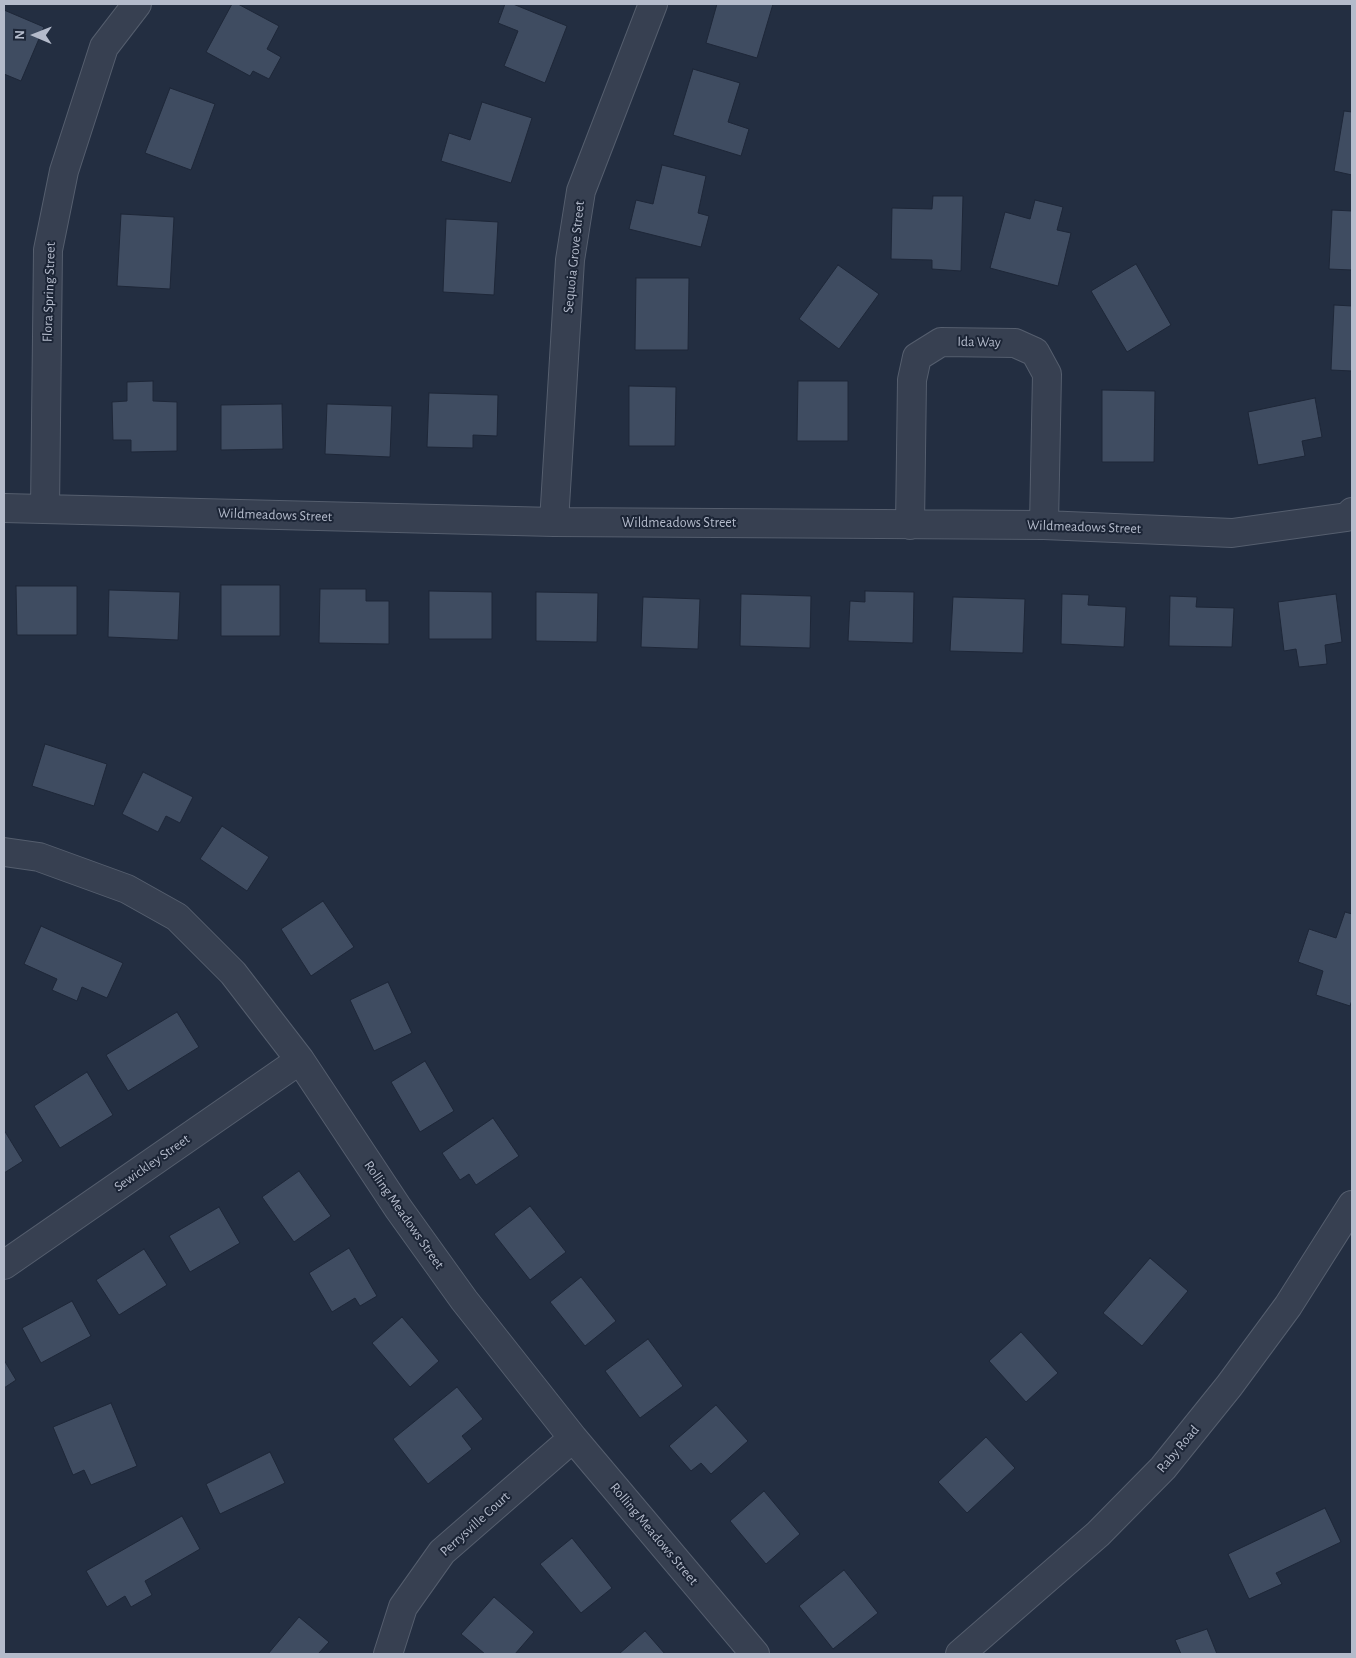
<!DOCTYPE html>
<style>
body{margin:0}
#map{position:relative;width:1356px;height:1658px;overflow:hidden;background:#232e41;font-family:"Alegreya Sans",sans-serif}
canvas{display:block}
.frame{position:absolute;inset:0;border:5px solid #b4bbcb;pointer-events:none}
.north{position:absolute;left:10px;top:10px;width:50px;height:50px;-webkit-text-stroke:4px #1c2536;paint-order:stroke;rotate:271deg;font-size:14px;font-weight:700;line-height:20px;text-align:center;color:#b4bbcb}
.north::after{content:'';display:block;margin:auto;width:18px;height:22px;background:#b4bbcb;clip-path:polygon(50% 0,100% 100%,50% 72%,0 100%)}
</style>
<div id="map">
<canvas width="1356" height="1658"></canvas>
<div class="frame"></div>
<div class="north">N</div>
</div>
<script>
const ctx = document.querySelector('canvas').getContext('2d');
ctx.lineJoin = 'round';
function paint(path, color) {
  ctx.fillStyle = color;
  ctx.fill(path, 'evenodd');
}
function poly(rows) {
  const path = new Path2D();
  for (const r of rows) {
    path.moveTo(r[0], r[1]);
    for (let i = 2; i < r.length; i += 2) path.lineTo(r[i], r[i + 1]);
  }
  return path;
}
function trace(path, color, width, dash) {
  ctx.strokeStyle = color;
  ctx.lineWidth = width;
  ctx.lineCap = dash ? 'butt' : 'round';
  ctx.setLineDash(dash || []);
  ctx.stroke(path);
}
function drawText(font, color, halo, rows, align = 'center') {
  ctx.font = font + ' "Alegreya Sans",sans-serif';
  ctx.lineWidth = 4;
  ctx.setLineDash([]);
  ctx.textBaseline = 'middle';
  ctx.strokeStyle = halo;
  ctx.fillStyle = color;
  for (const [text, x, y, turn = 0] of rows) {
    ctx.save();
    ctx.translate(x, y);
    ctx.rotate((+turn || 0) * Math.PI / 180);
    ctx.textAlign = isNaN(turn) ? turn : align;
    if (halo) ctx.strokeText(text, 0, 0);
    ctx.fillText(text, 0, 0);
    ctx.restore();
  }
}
const building = poly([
 [232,4,238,4,279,26,267,49,281,57,269,79,253,71,250,76,206,52,232,4],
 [505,4,513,4,567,26,545,83,504,66,518,31,498,23,505,4],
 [717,4,773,4,757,58,706,43,717,4],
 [4,10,44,27,21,81,4,74,4,10],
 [693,69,740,83,728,122,749,129,741,156,673,135,693,69],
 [170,88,215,104,191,170,145,153,170,88],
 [482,102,532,118,511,183,441,161,449,133,470,140,482,102],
 [1344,111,1352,112,1352,175,1334,171,1344,111],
 [662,165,706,176,698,213,709,216,701,247,629,229,636,200,653,204,662,165],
 [933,196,963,196,961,271,932,269,932,260,891,259,892,208,932,209,933,196],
 [1035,200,1063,207,1057,230,1071,233,1058,286,990,268,1005,212,1030,219,1035,200],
 [1332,210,1352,211,1352,270,1329,269,1332,210],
 [121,214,174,217,170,289,117,286,121,214],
 [446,219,498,222,494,295,443,292,446,219],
 [1136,264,1171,325,1127,352,1091,291,1136,264],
 [838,265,879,294,839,349,799,319,838,265],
 [636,278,689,278,688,350,635,350,636,278],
 [1334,305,1352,306,1352,371,1331,370,1334,305],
 [153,381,153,401,177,402,177,451,131,452,131,440,113,440,112,402,127,401,127,382,153,381],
 [798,381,848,381,848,441,797,441,798,381],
 [629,386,676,387,675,446,629,446,629,386],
 [1102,390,1155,391,1154,462,1102,462,1102,390],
 [429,393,498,395,497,436,473,435,473,448,427,447,429,393],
 [1315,398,1322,437,1302,441,1305,456,1258,465,1248,412,1315,398],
 [282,404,283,449,221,450,221,405,282,404],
 [327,404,392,406,390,457,325,454,327,404],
 [221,585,280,585,280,636,221,636,221,585],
 [16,586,77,586,77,635,17,635,16,586],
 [320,589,366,589,366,601,389,601,389,644,319,643,320,589],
 [109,590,180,592,178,640,108,637,109,590],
 [429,591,492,592,492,639,429,639,429,591],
 [865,591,914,592,913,643,848,641,850,601,865,602,865,591],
 [536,592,598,593,597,642,536,641,536,592],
 [741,594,811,596,810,648,740,646,741,594],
 [1062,594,1089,595,1088,605,1126,607,1124,647,1061,644,1062,594],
 [1336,594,1342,642,1325,645,1327,664,1299,667,1296,649,1284,651,1278,602,1336,594],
 [1170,596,1197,597,1196,607,1234,608,1232,647,1169,646,1170,596],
 [643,597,700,599,698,649,641,647,643,597],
 [953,597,1025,599,1023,653,950,651,953,597],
 [45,744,107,764,94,806,32,786,45,744],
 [143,772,193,797,180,823,166,816,158,832,122,814,143,772],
 [222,826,269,857,247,891,200,859,222,826],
 [323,901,354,947,311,976,281,929,323,901],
 [1345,912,1352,914,1352,1000,1350,1006,1316,995,1323,971,1298,962,1309,929,1336,938,1345,912],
 [41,926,123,963,107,998,82,987,77,1001,52,990,57,979,24,964,41,926],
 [388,982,412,1033,374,1051,350,1000,388,982],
 [177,1012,199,1047,128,1091,106,1055,177,1012],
 [425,1061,454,1111,420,1132,391,1082,425,1061],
 [87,1072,113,1115,60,1148,34,1106,87,1072],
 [493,1118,519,1156,476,1185,469,1174,460,1180,442,1153,493,1118],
 [4,1130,23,1161,4,1173,4,1130],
 [299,1171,331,1216,294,1242,262,1197,299,1171],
 [530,1206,566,1252,530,1280,494,1234,530,1206],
 [219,1207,240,1243,190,1272,169,1236,219,1207],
 [349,1248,377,1296,360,1306,355,1298,332,1312,309,1273,349,1248],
 [144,1249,167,1285,119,1315,96,1280,144,1249],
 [1150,1258,1188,1291,1142,1346,1103,1313,1150,1258],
 [581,1277,616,1321,585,1346,550,1302,581,1277],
 [72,1301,91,1336,41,1363,22,1328,72,1301],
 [402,1317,439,1361,410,1387,372,1343,402,1317],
 [1021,1332,1058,1373,1026,1402,989,1361,1021,1332],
 [648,1339,683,1386,640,1418,605,1371,648,1339],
 [4,1360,16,1380,4,1388,4,1360],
 [457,1387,483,1419,462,1436,472,1449,428,1484,393,1439,457,1387],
 [111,1403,137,1466,91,1485,84,1470,73,1475,53,1427,111,1403],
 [716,1405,748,1441,711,1474,701,1463,691,1471,669,1446,716,1405],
 [986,1437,1015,1468,967,1513,938,1482,986,1437],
 [270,1452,285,1483,220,1514,206,1484,270,1452],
 [764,1491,800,1534,766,1564,730,1521,764,1491],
 [1325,1508,1341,1542,1276,1573,1282,1584,1249,1599,1228,1554,1325,1508],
 [182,1516,200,1549,145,1581,152,1595,131,1607,125,1596,107,1607,86,1571,182,1516],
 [572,1538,612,1588,581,1613,540,1564,572,1538],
 [844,1570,878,1613,833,1649,799,1606,844,1570],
 [494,1597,534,1632,515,1654,485,1654,461,1634,494,1597],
 [299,1617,329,1642,318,1654,268,1654,299,1617],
 [1207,1629,1217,1654,1181,1654,1175,1640,1207,1629],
 [645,1631,665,1654,619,1654,645,1631]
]);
paint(building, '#3f4c61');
trace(building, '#1e2738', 1);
const minor = poly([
 [4,508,554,522,1044,525,1232,533,1347,517,1352,512],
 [45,509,48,250,64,171,104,47,137,4],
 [554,522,570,260,581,191,653,4],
 [910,525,912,380,917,357,941,342,1015,343,1035,352,1047,374,1044,525],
 [4,852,39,857,127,889,177,917,233,973,300,1060,398,1208,464,1300,573,1438,755,1654],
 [4,1265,300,1060],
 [388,1654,403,1607,442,1552,573,1438],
 [960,1654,1098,1534,1163,1468,1229,1386,1288,1306,1352,1205]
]);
trace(minor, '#555e6e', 30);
trace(minor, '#374051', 28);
drawText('14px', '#b4bbcb', '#1c2536', [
 ["Sequoia Grove Street",574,257,-84],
 ["Flora Spring Street",49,292,-88],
 ["Ida Way",979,342,1],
 ["Wildmeadows Street",275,515,2],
 ["Wildmeadows Street",679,523],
 ["Wildmeadows Street",1084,527,2],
 ["Sewickley Street",152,1163,-35],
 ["Rolling Meadows Street",404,1215,55],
 ["Raby Road",1178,1449,-50],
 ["Perrysville Court",475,1524,-42],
 ["Rolling Meadows Street",654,1534,50]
]);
</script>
